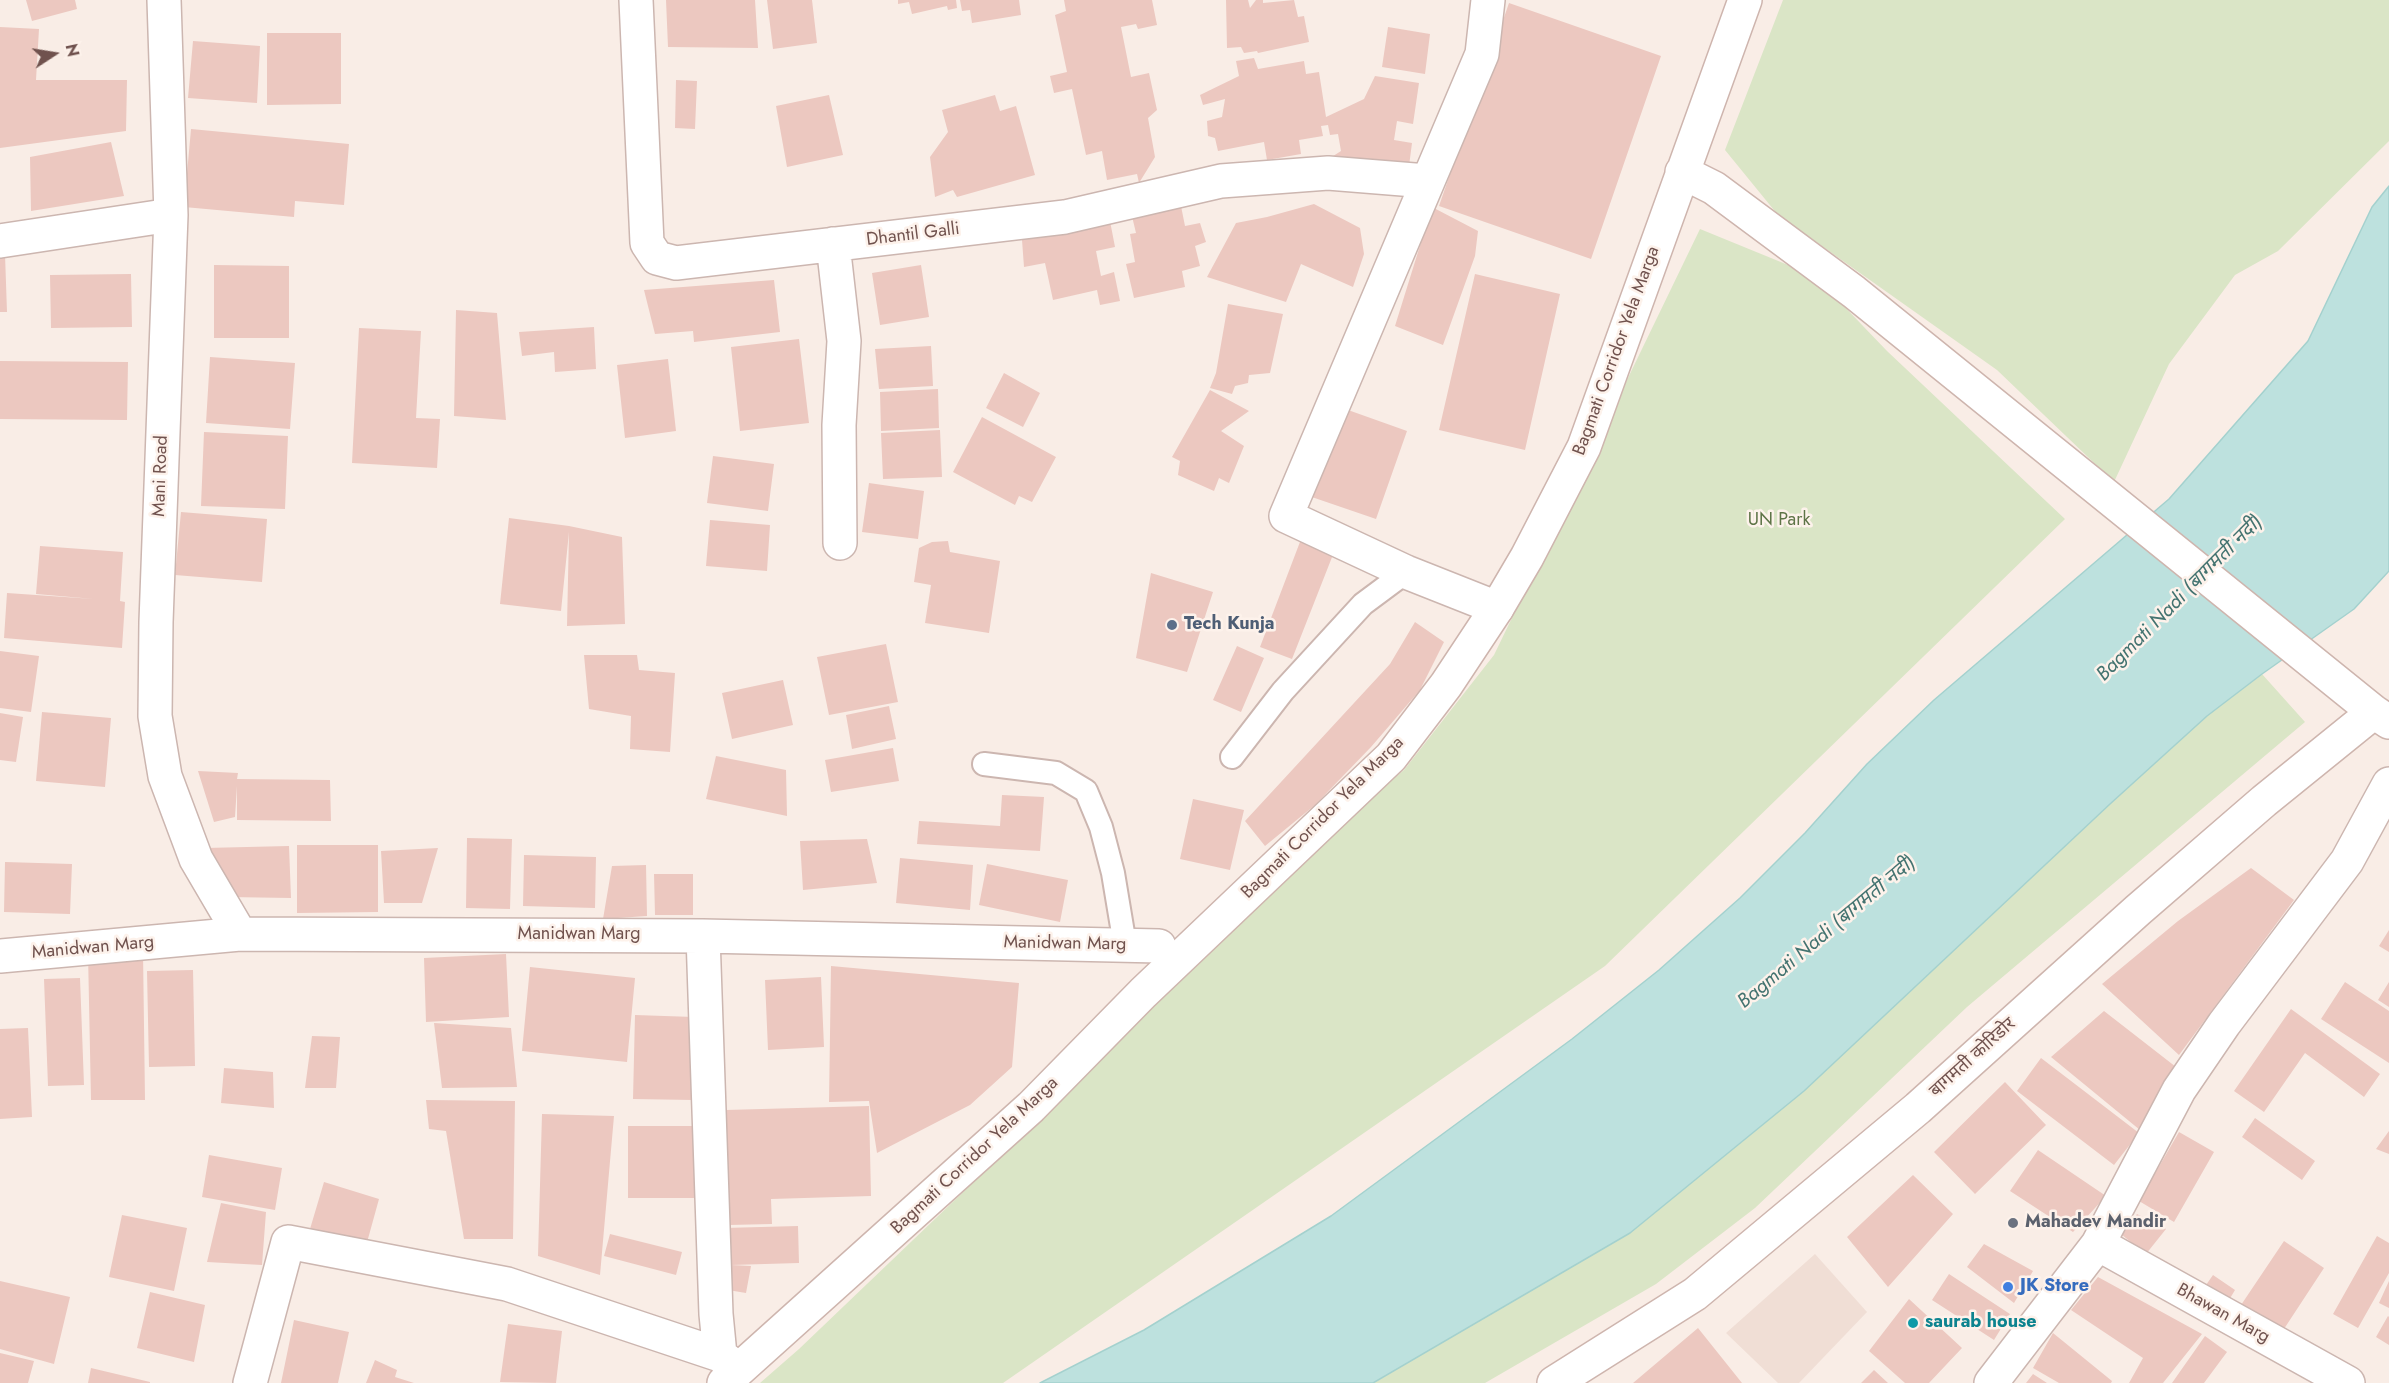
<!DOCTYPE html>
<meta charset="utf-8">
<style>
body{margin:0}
#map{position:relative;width:2389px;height:1383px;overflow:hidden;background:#f9ede6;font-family:Jost,sans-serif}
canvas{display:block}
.north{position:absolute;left:24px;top:24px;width:60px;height:60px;-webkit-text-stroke:4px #fdf2eb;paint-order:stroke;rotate:78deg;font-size:16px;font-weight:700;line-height:24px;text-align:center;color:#70524e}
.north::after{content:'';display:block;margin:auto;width:21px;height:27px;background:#70524e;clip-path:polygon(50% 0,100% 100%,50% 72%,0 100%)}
</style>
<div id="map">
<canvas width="2389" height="1383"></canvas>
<div class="north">N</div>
</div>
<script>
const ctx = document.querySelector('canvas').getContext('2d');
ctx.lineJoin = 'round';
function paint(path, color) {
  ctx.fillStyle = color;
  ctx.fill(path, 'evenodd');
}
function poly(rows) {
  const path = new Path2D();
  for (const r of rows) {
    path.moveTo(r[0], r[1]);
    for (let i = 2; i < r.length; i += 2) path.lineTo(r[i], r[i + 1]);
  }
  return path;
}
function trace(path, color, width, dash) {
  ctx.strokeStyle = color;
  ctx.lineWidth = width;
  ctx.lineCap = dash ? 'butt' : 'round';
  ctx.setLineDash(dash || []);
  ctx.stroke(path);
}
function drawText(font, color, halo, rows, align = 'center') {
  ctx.font = font + ' Jost,"Noto Sans Devanagari",sans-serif';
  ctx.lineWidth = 5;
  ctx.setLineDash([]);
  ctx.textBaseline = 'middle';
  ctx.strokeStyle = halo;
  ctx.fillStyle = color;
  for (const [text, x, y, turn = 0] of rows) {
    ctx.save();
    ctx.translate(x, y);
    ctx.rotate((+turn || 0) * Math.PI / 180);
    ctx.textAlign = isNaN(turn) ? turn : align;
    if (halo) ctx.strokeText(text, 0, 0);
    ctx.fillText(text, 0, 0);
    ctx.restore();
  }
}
paint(poly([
 [1815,1254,1867,1312,1799,1383,1778,1383,1726,1333]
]), '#f0ded5');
paint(poly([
 [1783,0,2389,0,2389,141,2278,251,2235,275,2169,364,2114,482,1997,370,1778,215,1725,150],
 [1700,229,1815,276,1887,351,2065,519,1605,966,1003,1383,760,1383,799,1349,1073,1087,1325,831,1404,770,1494,655],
 [2262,674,2305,722,1967,1007,1755,1208,1656,1284,1485,1383,1373,1383,1630,1233,1804,1091,2110,804,2207,716]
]), '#dae5c6');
const water = poly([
 [2389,186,2389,571,2354,609,2262,674,2207,716,2110,804,1804,1091,1630,1233,1373,1383,1040,1383,1144,1330,1331,1216,1572,1039,1659,970,1740,898,1805,833,1867,764,1934,700,2169,499,2308,341,2372,207,2389,186]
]);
paint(water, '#bde1de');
trace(water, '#a4d1ce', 1.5);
paint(poly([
 [26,0,75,0,77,9,32,21],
 [666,0,755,0,758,48,668,47],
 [767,0,812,0,817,43,773,49],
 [898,0,956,0,957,8,948,10,947,6,912,14,909,2,898,4],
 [960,0,1019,0,1021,15,972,23,970,10,962,11],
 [1064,0,1152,0,1157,25,1138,29,1136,24,1121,27,1131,77,1149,73,1157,110,1148,118,1155,157,1139,183,1137,174,1107,180,1102,151,1086,155,1072,89,1054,93,1050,76,1067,72,1055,15,1066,11],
 [1226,0,1248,0,1250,8,1256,0,1263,0,1263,3,1294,0,1298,17,1304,16,1309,42,1258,53,1257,51,1244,53,1241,47,1227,48],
 [1509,3,1661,56,1591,259,1439,206],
 [0,27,39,29,36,80,127,80,126,131,0,148],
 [1388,27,1430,34,1425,74,1382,67],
 [267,33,341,33,341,104,267,105],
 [193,41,260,46,257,103,188,98],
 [1254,58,1258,69,1304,61,1306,74,1319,72,1326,117,1364,99,1375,76,1419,83,1413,124,1397,121,1394,140,1412,143,1409,166,1327,160,1341,151,1338,134,1330,135,1328,125,1321,126,1323,136,1299,140,1301,154,1267,160,1264,142,1218,151,1215,138,1208,136,1207,121,1222,117,1225,99,1203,105,1200,95,1239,76,1236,61],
 [676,80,697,81,695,129,675,128],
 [829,95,843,155,787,167,776,106],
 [995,95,1000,111,1016,106,1035,175,957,197,953,190,935,197,930,157,948,132,942,110],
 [191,129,349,144,344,205,295,201,294,217,184,207],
 [111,142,124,196,31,211,30,157],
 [1314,204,1360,228,1364,254,1353,287,1301,264,1286,302,1207,277,1236,223,1267,217],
 [1181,206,1185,226,1200,223,1206,242,1195,246,1200,266,1182,271,1185,287,1134,298,1126,264,1135,262,1130,234,1136,233,1130,208],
 [1432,207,1478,231,1475,256,1443,345,1395,326],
 [1110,221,1115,247,1096,251,1101,276,1114,272,1120,301,1100,305,1097,290,1053,300,1045,263,1024,267,1022,240],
 [0,254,5,254,7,312,0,312],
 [214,265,289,266,289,338,214,338],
 [921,265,929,317,880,325,872,273],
 [131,274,132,327,51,328,50,275],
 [1475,274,1560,294,1525,450,1439,430],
 [774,280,780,332,694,342,693,331,655,334,644,290],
 [1228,304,1283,314,1270,373,1249,375,1248,383,1235,386,1232,394,1210,388,1216,373],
 [456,310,497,313,506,420,454,416],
 [594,327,596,369,555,372,554,352,522,356,519,332],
 [359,328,421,331,416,418,440,419,437,468,352,463],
 [799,339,809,423,740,431,731,347],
 [931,346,933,386,879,389,875,349],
 [210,357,295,363,290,429,206,423],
 [668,359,676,431,625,438,617,365],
 [0,361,128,362,127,420,0,419],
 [1004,373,1040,393,1023,427,986,408],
 [938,389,939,428,881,431,880,392],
 [1210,390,1249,411,1221,431,1244,446,1229,483,1219,478,1214,491,1178,475,1180,461,1172,457],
 [1334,405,1407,431,1376,519,1303,494],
 [982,417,1056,457,1032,502,1019,496,1015,505,953,472],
 [940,430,942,477,883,479,881,433],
 [204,432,288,436,285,509,201,506],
 [713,456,774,464,768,511,707,503],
 [869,483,924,491,918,539,862,532],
 [181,512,267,519,262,582,175,575],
 [509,518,569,526,622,537,625,624,567,626,569,532,561,611,500,604],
 [710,520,770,525,767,571,706,566],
 [1303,534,1336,547,1292,659,1260,647],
 [948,541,950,552,1000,561,989,633,925,623,931,585,914,582,919,548,932,542],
 [40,546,123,552,120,601,125,602,122,648,4,638,7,593,94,599,36,594],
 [1151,573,1213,592,1187,672,1136,658],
 [1415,622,1444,642,1420,690,1371,747,1315,805,1265,846,1245,821,1390,664],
 [886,644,898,702,829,715,817,657],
 [1237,646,1264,658,1241,712,1213,700],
 [0,651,39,656,31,712,0,708],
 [584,655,637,655,639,670,675,673,670,752,630,749,631,716,589,709],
 [783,680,793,725,732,739,722,693],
 [889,706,896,739,852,749,846,715],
 [42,712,111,718,105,787,36,781],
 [0,713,23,717,16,762,0,760],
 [893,748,899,781,831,792,825,760],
 [716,756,786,770,787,816,706,799],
 [198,771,238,773,237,779,330,780,331,821,237,820,237,786,235,817,214,822],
 [1002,795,1044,797,1040,851,917,844,919,821,1000,826],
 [1193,799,1244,810,1230,870,1180,859],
 [467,838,512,839,510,909,466,908],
 [867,839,877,883,803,890,800,841],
 [297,845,378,845,378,912,297,913],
 [289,846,291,898,228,897,205,848],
 [438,848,422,903,384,903,381,851],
 [524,855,596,857,595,908,523,906],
 [900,858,973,865,970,910,896,903],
 [5,862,72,864,70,914,4,912],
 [987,864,1068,880,1060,922,979,905],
 [646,865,647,916,603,919,612,866],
 [2251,868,2294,900,2179,1055,2102,984,2178,921],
 [654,874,693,874,693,915,655,915],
 [2389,930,2389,952,2379,946],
 [143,951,145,1100,91,1100,88,953],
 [506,954,509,1017,426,1022,424,958],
 [831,966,1019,983,1012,1067,970,1105,877,1153,869,1101,829,1102],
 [530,967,635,978,627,1062,522,1051],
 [193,970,195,1066,149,1067,147,971],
 [821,977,824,1047,768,1050,765,980],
 [80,978,84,1085,48,1086,44,979],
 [2345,982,2389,1011,2389,1063,2321,1019],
 [2389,982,2389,1007,2378,1000],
 [2291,1009,2380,1074,2364,1097,2305,1053,2264,1112,2234,1091],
 [2104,1011,2176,1067,2140,1130,2051,1057],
 [635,1015,694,1017,693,1100,633,1099],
 [434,1023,511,1028,517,1087,442,1088],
 [28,1028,32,1117,0,1119,0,1029],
 [312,1036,340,1037,336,1088,305,1088],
 [2041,1058,2139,1133,2114,1165,2017,1091],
 [224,1068,273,1072,274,1108,221,1103],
 [2005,1082,2046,1125,1975,1194,1934,1152],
 [426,1100,515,1101,513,1239,464,1239,446,1131,429,1129],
 [869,1106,871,1196,771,1199,772,1224,729,1225,726,1110],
 [542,1114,614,1116,600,1275,538,1256],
 [2255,1118,2315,1161,2302,1180,2242,1137],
 [628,1126,695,1126,694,1198,628,1198],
 [2389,1131,2389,1154,2376,1149],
 [2179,1132,2214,1152,2174,1222,2139,1201],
 [2038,1150,2106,1196,2073,1232,2010,1191],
 [209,1155,282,1168,275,1210,202,1197],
 [1913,1175,1953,1214,1888,1287,1847,1237],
 [324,1182,379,1199,366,1246,310,1229],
 [221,1203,266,1212,262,1265,207,1262],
 [2137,1214,2166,1229,2146,1254,2122,1235],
 [122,1215,187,1228,174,1291,109,1277],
 [798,1226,799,1263,731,1265,751,1266,746,1293,722,1289,724,1228],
 [610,1234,682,1252,676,1275,604,1256],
 [2377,1236,2389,1243,2389,1273,2358,1328,2333,1314],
 [2284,1241,2324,1268,2280,1335,2239,1308],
 [1984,1244,2033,1271,2014,1303,1967,1267],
 [1949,1274,2010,1314,1994,1340,1932,1300],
 [2213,1275,2235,1290,2229,1300,2206,1285],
 [2098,1277,2202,1334,2163,1383,2129,1383,2143,1358,2071,1310],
 [0,1281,70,1297,54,1364,0,1349],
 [2389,1281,2389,1308,2379,1303],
 [150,1292,205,1305,194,1362,137,1348],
 [1909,1299,1962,1348,1929,1383,1905,1383,1869,1351],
 [2388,1316,2389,1317,2389,1345,2376,1337],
 [294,1320,349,1332,338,1383,281,1383],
 [508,1324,562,1331,556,1383,500,1382],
 [1698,1328,1742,1383,1633,1383],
 [2053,1333,2112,1381,2111,1383,2059,1383,2033,1368],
 [2205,1336,2227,1352,2204,1383,2172,1383],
 [0,1353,34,1361,28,1383,0,1383],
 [375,1360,397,1370,395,1377,414,1383,366,1383],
 [91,1368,150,1382,150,1383,88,1383],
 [1874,1370,1888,1383,1861,1383],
 [2033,1374,2047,1383,2026,1383]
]), '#ecc8c0');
const lane = poly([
 [1232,757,1283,691,1363,604,1406,572],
 [984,764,1056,773,1086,791,1101,827,1113,873,1125,945]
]);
const street = poly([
 [164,0,171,215,156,622,155,716,165,776,196,859,240,934],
 [636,0,647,243,657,258,676,263,1065,217,1221,181,1328,173,1427,181],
 [1488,0,1482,54,1286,516,1406,572,1497,608],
 [0,241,171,215],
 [833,244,844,341,839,425,840,543],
 [703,936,716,1314,720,1355,735,1367],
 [0,956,240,934,703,936,1159,946],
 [2098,1244,2348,1383],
 [250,1383,288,1242,507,1284,720,1355],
 [1991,1383,2098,1244,2179,1090,2224,1024,2347,861,2389,784]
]);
const secondary = poly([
 [1682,172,1714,188,1854,292,2374,712,2389,722],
 [724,1383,1031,1107,1143,993,1391,757,1446,685,1497,608,1527,557,1584,447,1745,0],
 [1554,1383,1695,1294,1918,1108,2138,910,2264,801,2374,712]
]);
trace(lane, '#ccb6b0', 26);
trace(street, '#ccb6b0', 36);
trace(secondary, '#ceb5ae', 36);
trace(lane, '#fff', 22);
trace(street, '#fff', 33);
trace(secondary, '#fff', 33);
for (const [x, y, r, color] of [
 [1172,625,6,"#5c6f8a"],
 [2013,1223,6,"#6b7280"],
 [2008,1287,6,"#3f7fe0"],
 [1913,1323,6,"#0f9aa8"]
]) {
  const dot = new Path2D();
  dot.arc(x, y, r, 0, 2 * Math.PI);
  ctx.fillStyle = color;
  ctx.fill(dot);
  trace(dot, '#fdf2eb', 2);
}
drawText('18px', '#70524e', '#fdf2eb', [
 ["Dhantil Galli",913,235,-7],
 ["Bagmati Corridor Yela Marga",1617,351,-70],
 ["Mani Road",161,476,-88],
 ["Bagmati Corridor Yela Marga",1323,818,-45],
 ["Manidwan Marg",579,935],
 ["Manidwan Marg",1065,944,1],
 ["Manidwan Marg",93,948,-5],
 ["बागमती कोरिडोर",1973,1058,-42],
 ["Bagmati Corridor Yela Marga",975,1156,-43],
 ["Bhawan Marg",2223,1314,29]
]);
drawText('18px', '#5e7447', '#fdf2eb', [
 ["UN Park",1779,521]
]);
drawText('bold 18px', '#4e5e75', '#fdf2eb', [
 ["Tech Kunja",1184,625]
], 'left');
drawText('bold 18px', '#5b616d', '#fdf2eb', [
 ["Mahadev Mandir",2025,1223]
], 'left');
drawText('bold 18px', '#366cbe', '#fdf2eb', [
 ["JK Store",2020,1287]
], 'left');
drawText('bold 18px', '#0d838f', '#fdf2eb', [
 ["saurab house",1925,1323]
], 'left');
drawText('italic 20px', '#437370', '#fdf2eb', [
 ["Bagmati Nadi (बागमती नदी)",2180,599,-45],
 ["Bagmati Nadi (बागमती नदी)",1827,933,-40]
]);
</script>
